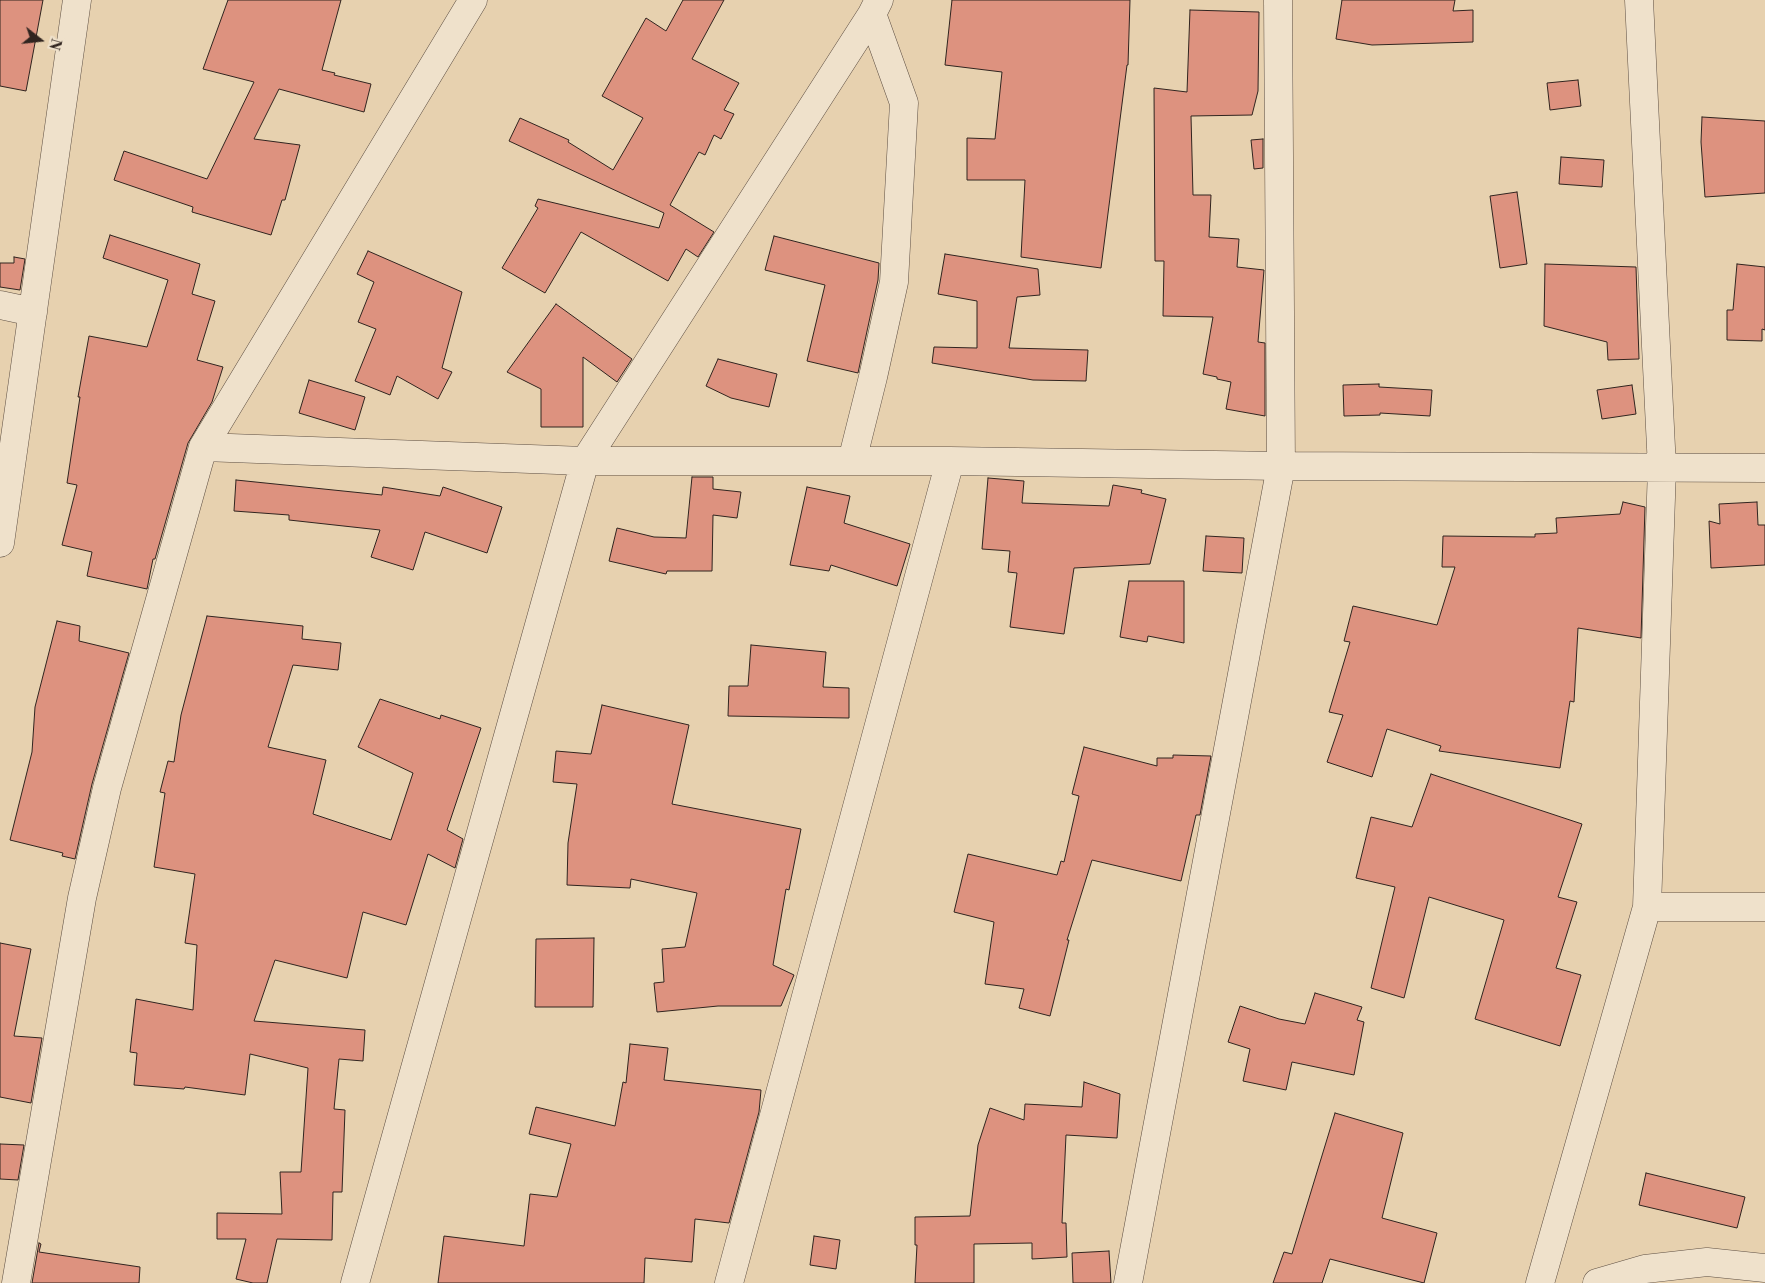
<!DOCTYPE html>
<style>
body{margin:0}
#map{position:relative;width:1765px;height:1283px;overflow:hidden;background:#e7d1af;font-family:"Libre Bodoni",serif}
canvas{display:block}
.north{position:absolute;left:15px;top:15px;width:50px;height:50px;-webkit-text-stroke:4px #efe1cb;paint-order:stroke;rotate:106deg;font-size:14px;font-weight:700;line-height:20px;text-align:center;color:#30241f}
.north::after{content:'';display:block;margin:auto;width:18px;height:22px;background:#30241f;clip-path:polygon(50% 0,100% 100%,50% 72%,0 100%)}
</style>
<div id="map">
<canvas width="1765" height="1283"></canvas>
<div class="north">N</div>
</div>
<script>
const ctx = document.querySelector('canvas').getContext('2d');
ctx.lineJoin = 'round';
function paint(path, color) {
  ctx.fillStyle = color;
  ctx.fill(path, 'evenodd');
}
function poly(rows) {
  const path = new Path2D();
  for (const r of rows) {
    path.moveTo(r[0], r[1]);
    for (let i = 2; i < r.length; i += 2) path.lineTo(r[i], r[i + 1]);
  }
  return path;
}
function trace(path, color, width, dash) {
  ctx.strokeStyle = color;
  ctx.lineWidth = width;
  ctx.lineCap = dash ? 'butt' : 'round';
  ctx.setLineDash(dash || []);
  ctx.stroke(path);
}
const building = poly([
 [0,0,43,0,26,91,0,86,0,0],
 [228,0,341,0,322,70,335,73,334,75,371,84,364,112,279,89,254,139,300,145,285,200,282,200,271,235,192,212,193,207,114,180,124,151,207,179,254,82,203,69,228,0],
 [683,0,724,0,692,59,739,83,724,110,734,114,721,139,714,135,705,155,699,152,670,205,714,232,698,257,686,249,668,281,581,232,545,293,502,268,538,208,535,206,538,199,659,228,664,213,509,141,520,118,569,140,568,142,613,170,643,118,602,96,646,18,666,31,683,0],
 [952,0,1130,0,1128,65,1127,65,1101,268,1021,257,1025,180,967,180,967,138,995,139,1002,72,945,65,952,0],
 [1342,0,1455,0,1453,11,1473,10,1473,42,1372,45,1336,39,1342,0],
 [1190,10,1259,12,1258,91,1252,115,1191,116,1193,195,1211,195,1209,237,1239,239,1237,267,1264,270,1258,342,1265,343,1265,416,1226,409,1231,382,1217,379,1217,377,1203,374,1213,317,1163,316,1164,261,1155,261,1154,88,1187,92,1190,10],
 [1578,80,1581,106,1550,110,1547,83,1578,80],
 [1702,117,1765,121,1765,193,1705,197,1701,142,1702,117],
 [1263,139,1263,168,1254,169,1251,140,1263,139],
 [1561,157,1604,160,1602,187,1559,184,1561,157],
 [1517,192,1527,264,1500,268,1490,196,1517,192],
 [110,235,200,264,192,294,215,301,197,360,223,367,212,402,188,443,155,559,153,559,147,589,87,576,92,552,62,545,77,485,67,483,80,397,78,397,89,336,147,347,168,280,103,258,110,235],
 [774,236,879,263,878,280,858,373,807,361,825,285,765,270,774,236],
 [368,251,462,292,442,368,452,372,438,399,397,376,390,395,355,381,376,329,358,322,374,282,357,274,368,251],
 [945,254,1038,269,1040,295,1017,297,1009,348,1088,350,1086,381,1033,380,932,363,934,347,977,348,977,301,938,294,945,254],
 [14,257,25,259,20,290,0,287,0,263,14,263,14,257],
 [1545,264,1636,267,1639,359,1608,360,1607,342,1544,326,1545,264],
 [1737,264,1765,267,1765,330,1762,329,1762,341,1727,340,1727,310,1733,310,1737,264],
 [556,304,632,359,617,382,583,357,583,427,541,427,541,389,507,372,556,304],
 [718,359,777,374,769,407,731,398,706,386,718,359],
 [309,380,365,397,355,430,299,413,309,380],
 [1379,384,1379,387,1432,390,1430,416,1380,413,1380,415,1344,416,1343,385,1379,384],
 [1632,385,1636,414,1602,419,1597,390,1632,385],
 [692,477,713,477,713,489,741,492,737,518,713,515,712,571,667,571,666,574,609,561,617,528,654,537,686,538,692,477],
 [988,478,1024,481,1022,503,1109,506,1113,485,1142,490,1141,493,1166,499,1150,564,1074,568,1064,634,1010,627,1017,573,1008,572,1010,551,982,549,988,478],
 [236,480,382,495,383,487,440,496,443,487,502,507,487,553,425,532,413,570,371,557,380,530,289,520,289,515,234,511,236,480],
 [807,487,850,496,844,523,910,544,897,586,831,565,829,571,790,565,807,487],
 [1623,502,1645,507,1641,638,1578,628,1574,702,1570,701,1560,768,1439,751,1441,746,1387,729,1372,777,1327,762,1343,715,1329,712,1350,642,1344,641,1353,606,1437,625,1455,567,1442,567,1443,536,1535,537,1535,534,1557,533,1556,518,1620,514,1623,502],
 [1757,502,1758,525,1765,525,1765,565,1711,568,1709,521,1720,524,1719,504,1757,502],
 [1206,536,1244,538,1242,573,1203,571,1206,536],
 [1129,581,1184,581,1184,643,1148,636,1147,642,1120,637,1129,581],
 [207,616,303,626,302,639,341,643,338,670,293,665,268,747,326,760,313,814,391,840,413,773,358,747,380,699,440,719,441,715,481,728,447,830,463,839,455,868,428,854,406,925,363,912,347,978,275,960,254,1021,365,1030,363,1061,339,1059,334,1109,345,1110,342,1192,333,1192,332,1240,277,1239,267,1283,253,1283,236,1279,246,1239,217,1239,217,1213,282,1214,280,1172,301,1172,308,1068,250,1054,245,1095,185,1087,184,1089,134,1085,137,1053,130,1052,136,999,193,1010,197,945,185,943,195,874,154,867,165,793,160,792,168,761,174,762,181,715,207,616],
 [57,621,80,626,79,641,129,653,92,784,75,859,62,856,63,853,10,840,32,752,35,707,57,621],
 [751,645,826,652,823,687,849,688,849,718,728,716,729,686,748,686,751,645],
 [602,705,689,725,672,804,801,829,789,890,786,889,773,965,794,975,781,1006,718,1006,657,1012,654,983,664,982,662,949,685,947,697,893,631,879,630,888,567,885,568,843,577,784,553,782,556,751,591,754,602,705],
 [1084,747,1157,766,1157,758,1173,758,1173,755,1211,756,1200,815,1196,815,1181,881,1092,860,1067,940,1069,940,1050,1016,1019,1008,1024,989,985,984,994,922,954,912,968,854,1057,875,1061,861,1064,862,1079,796,1072,794,1084,747],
 [1431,774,1582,824,1558,897,1577,902,1556,968,1581,975,1560,1046,1475,1019,1504,920,1429,897,1404,998,1371,988,1395,887,1356,878,1371,817,1412,827,1431,774],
 [594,938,593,1007,535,1007,536,939,594,938],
 [0,943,31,949,14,1036,42,1038,31,1103,0,1097,0,943],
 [1315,993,1362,1007,1357,1020,1364,1022,1354,1075,1292,1062,1286,1090,1243,1081,1250,1049,1228,1042,1240,1006,1279,1019,1305,1024,1315,993],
 [630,1044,668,1048,664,1080,761,1090,759,1112,729,1223,695,1219,692,1262,645,1258,644,1283,438,1283,444,1236,524,1246,530,1194,557,1197,571,1144,529,1134,536,1107,615,1126,623,1082,626,1083,630,1044],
 [1084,1082,1120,1094,1117,1138,1066,1135,1062,1223,1066,1223,1067,1257,1032,1259,1032,1243,974,1244,974,1283,915,1283,917,1245,915,1245,915,1217,970,1216,978,1145,990,1108,1024,1120,1025,1104,1082,1107,1084,1082],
 [1335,1113,1403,1133,1382,1218,1437,1233,1424,1283,1330,1259,1322,1283,1273,1283,1284,1252,1292,1254,1335,1113],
 [0,1144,24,1145,18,1180,0,1179,0,1144],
 [1646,1173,1745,1197,1737,1228,1639,1205,1646,1173],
 [814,1236,840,1240,836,1269,810,1265,814,1236],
 [39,1243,41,1244,39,1252,140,1267,139,1283,32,1283,39,1243],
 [1109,1251,1111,1283,1073,1283,1072,1253,1109,1251]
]);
paint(building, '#dd927f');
trace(building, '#30241f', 1);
const minor = poly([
 [0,305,33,312],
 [203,447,585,461,950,461,1281,466,1765,468],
 [852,461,873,377,894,282,904,103,872,14],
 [0,543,77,0],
 [1647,907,1765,907],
 [16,1283,82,898,107,788,203,447,473,0],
 [355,1283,585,461,872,14,879,0],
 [729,1283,950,461],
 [1128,1283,1281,466,1278,0],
 [1540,1283,1647,907,1662,468,1639,0],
 [1597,1283,1645,1269,1707,1262,1765,1268]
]);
trace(minor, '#5e4f43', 29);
trace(minor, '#efe1cb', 28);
</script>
